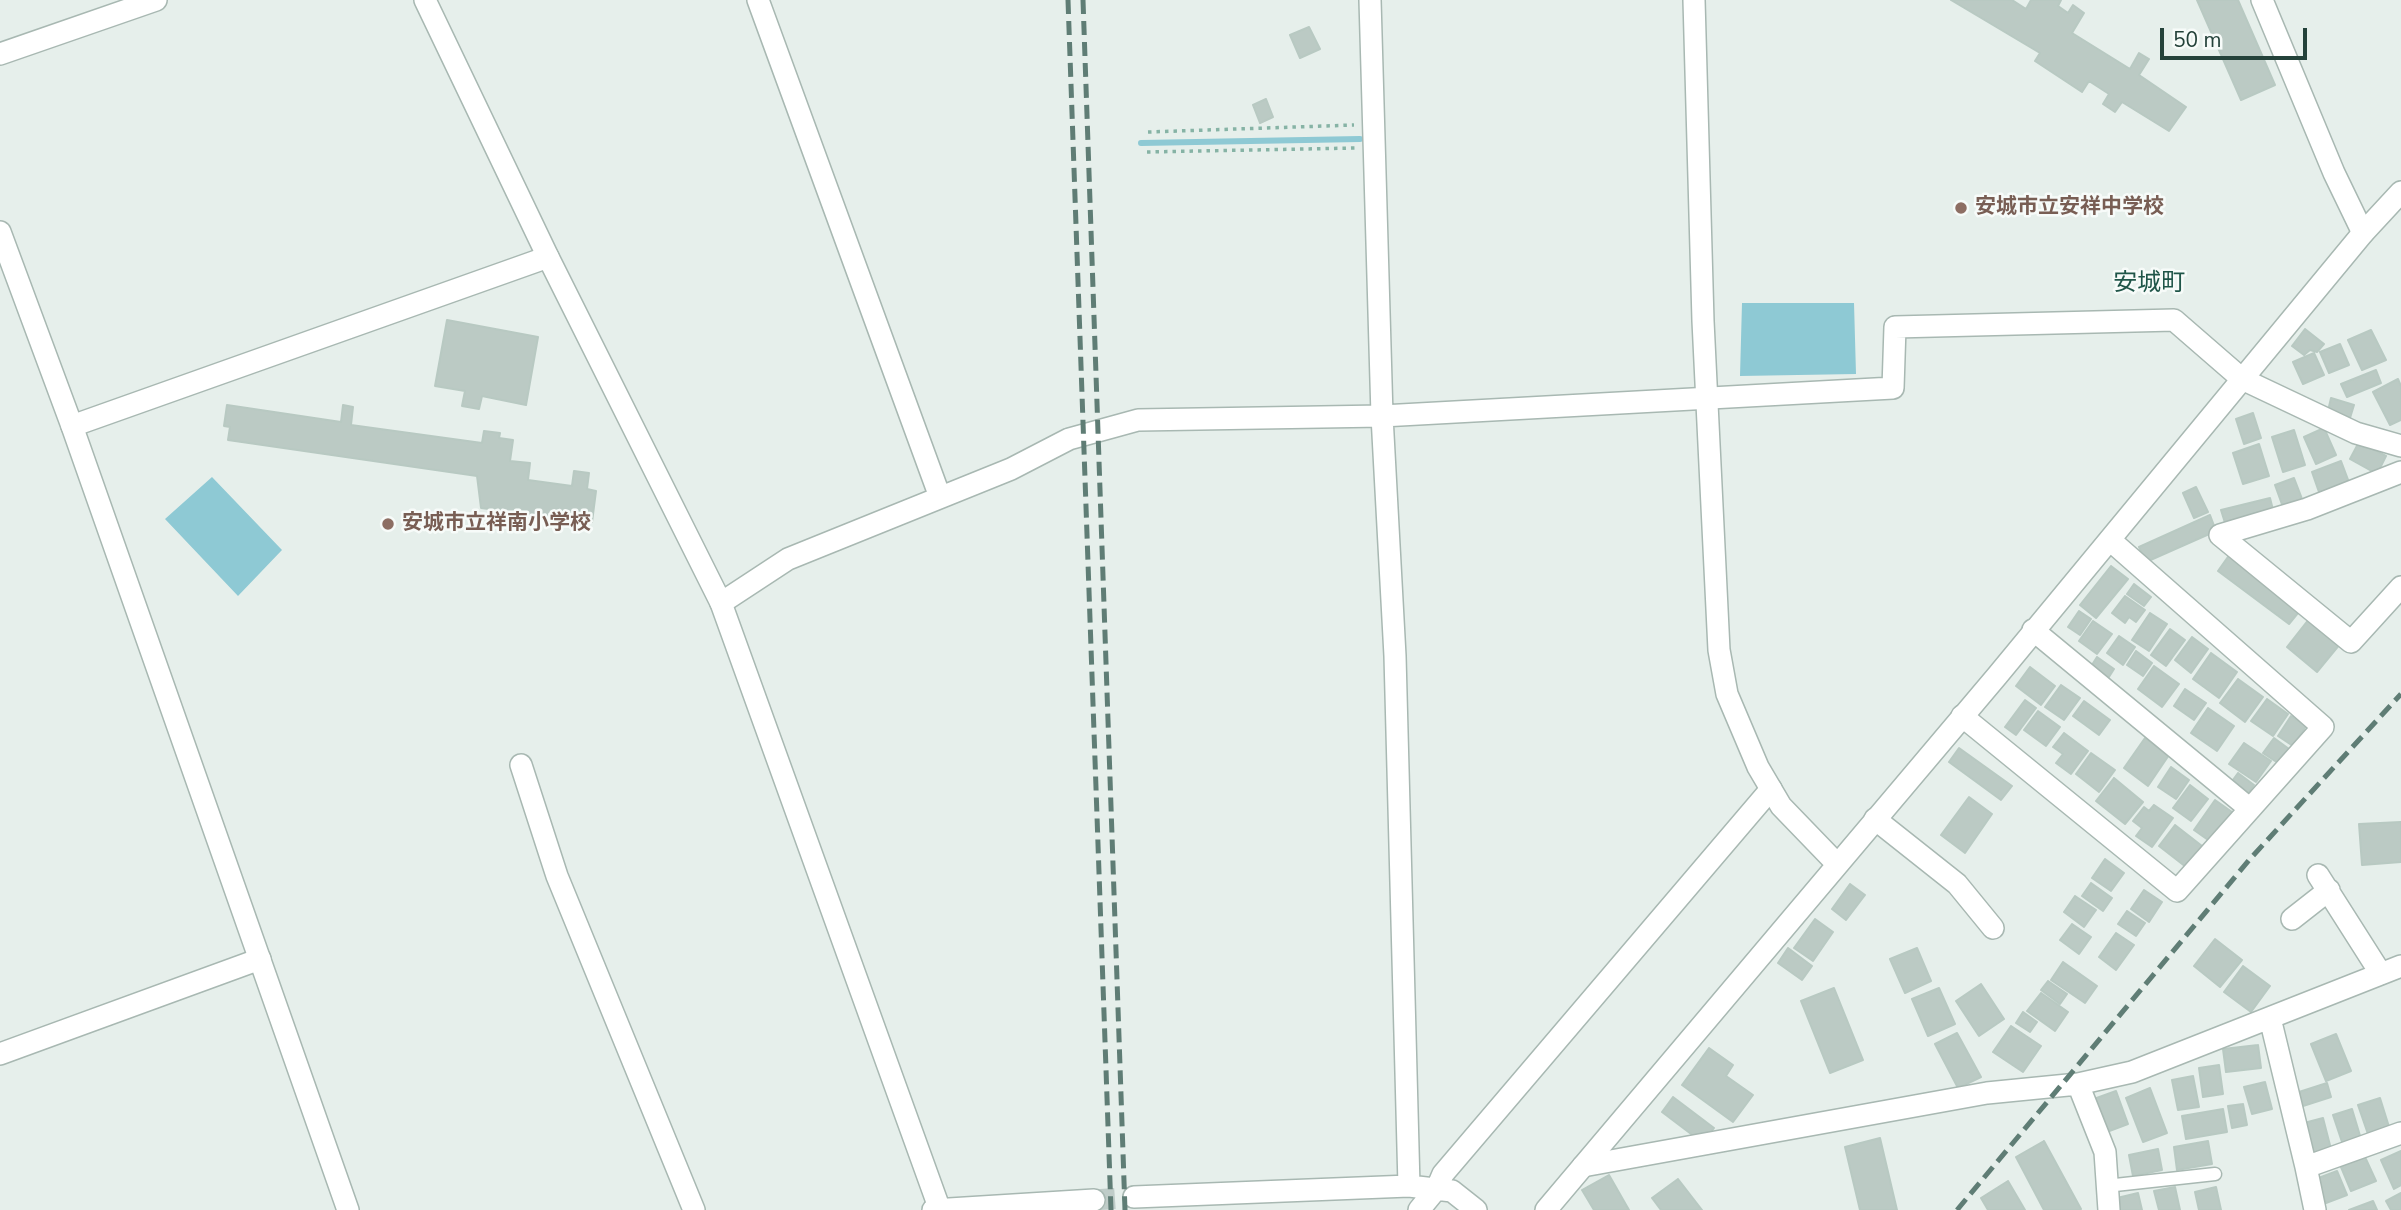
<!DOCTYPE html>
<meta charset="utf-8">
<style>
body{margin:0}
#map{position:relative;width:2401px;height:1210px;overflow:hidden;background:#e6efeb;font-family:"Nunito Sans",sans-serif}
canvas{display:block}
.scale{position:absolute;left:2160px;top:28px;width:147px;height:32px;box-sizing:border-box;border:4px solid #24423a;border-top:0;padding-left:9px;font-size:21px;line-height:24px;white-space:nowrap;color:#24423a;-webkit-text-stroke:5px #f7fbf9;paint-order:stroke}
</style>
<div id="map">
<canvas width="2401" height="1210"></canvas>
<div class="scale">50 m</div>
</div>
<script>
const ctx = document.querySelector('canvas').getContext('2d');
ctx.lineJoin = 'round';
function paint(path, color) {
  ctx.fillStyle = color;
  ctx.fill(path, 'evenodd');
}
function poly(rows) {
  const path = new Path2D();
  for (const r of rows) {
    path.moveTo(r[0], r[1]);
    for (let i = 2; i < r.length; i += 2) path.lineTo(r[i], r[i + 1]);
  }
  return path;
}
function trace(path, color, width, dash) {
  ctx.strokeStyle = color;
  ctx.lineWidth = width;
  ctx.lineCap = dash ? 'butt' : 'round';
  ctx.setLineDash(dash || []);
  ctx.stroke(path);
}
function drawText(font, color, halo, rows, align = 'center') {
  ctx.font = font + ' "Nunito Sans","Noto Sans JP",sans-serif';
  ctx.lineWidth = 5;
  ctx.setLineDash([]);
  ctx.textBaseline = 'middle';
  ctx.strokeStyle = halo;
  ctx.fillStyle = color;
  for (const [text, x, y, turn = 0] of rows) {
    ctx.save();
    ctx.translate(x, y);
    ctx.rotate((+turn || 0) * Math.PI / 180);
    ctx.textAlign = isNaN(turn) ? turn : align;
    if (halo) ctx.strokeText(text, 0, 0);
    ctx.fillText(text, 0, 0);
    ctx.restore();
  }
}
paint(poly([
 [1742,303,1854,303,1856,374,1740,376],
 [212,477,282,550,238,596,165,519]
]), '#8ec9d4');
trace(poly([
 [1141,143,1360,139]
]), '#8ec9d4', 6);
const building = poly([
 [1951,0,2012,0,2026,9,2031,0,2061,0,2058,6,2068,13,2073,5,2084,13,2072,33,2130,69,2139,53,2149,59,2139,75,2186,107,2169,131,2122,102,2115,112,2103,104,2109,94,2089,81,2082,92,2035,61,2040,53,1951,0],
 [2197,0,2238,0,2275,85,2241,100,2197,0],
 [1309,27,1320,49,1300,58,1290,35,1309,27],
 [1266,99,1273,117,1260,123,1253,105,1266,99],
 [447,320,538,337,526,405,482,396,479,409,462,406,465,391,435,386,447,320],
 [2305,329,2324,344,2317,352,2310,350,2304,355,2292,346,2305,329],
 [2371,330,2386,360,2362,370,2348,340,2371,330],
 [2340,344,2349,365,2329,373,2320,352,2340,344],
 [2314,353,2324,375,2303,384,2293,362,2314,353],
 [2376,370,2381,383,2347,397,2341,384,2376,370],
 [2398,379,2401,386,2401,420,2390,425,2373,392,2398,379],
 [2331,398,2354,405,2350,418,2328,411,2331,398],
 [227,405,341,422,343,405,353,407,351,425,482,443,484,431,500,433,499,438,513,440,510,461,530,463,528,480,572,486,574,471,589,473,587,489,596,491,592,522,481,508,477,476,228,440,230,427,224,426,227,405],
 [2253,413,2261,438,2244,444,2236,419,2253,413],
 [2324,428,2336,455,2316,464,2304,437,2324,428],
 [2294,430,2305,465,2283,472,2272,437,2294,430],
 [2359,442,2386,456,2377,474,2350,459,2359,442],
 [2259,444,2269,476,2243,484,2233,453,2259,444],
 [2341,461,2350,485,2320,495,2312,472,2341,461],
 [2294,478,2304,504,2284,510,2275,485,2294,478],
 [2196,487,2208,512,2194,518,2183,493,2196,487],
 [2270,498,2274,514,2226,526,2221,510,2270,498],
 [2210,515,2216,531,2146,562,2139,547,2210,515],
 [2230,554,2302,608,2289,624,2218,571,2230,554],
 [2111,566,2128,579,2096,618,2080,605,2111,566],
 [2134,584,2151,597,2144,606,2127,594,2134,584],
 [2125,596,2145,610,2136,622,2129,617,2125,623,2112,613,2125,596],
 [2079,611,2091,619,2080,635,2068,627,2079,611],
 [2150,613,2167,624,2149,651,2132,640,2150,613],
 [2309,619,2340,644,2317,672,2287,647,2309,619],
 [2093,621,2112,634,2097,654,2079,641,2093,621],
 [2170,629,2185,640,2166,666,2151,655,2170,629],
 [2119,636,2135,647,2123,665,2107,653,2119,636],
 [2192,637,2208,649,2191,673,2175,660,2192,637],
 [2136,651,2152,663,2143,676,2127,665,2136,651],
 [2211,653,2237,672,2219,698,2193,679,2211,653],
 [2097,657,2114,669,2107,680,2090,668,2097,657],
 [2154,666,2179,684,2162,707,2138,689,2154,666],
 [2030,667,2055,686,2041,705,2016,686,2030,667],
 [2238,679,2263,697,2245,722,2220,703,2238,679],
 [2061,685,2080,698,2064,720,2045,707,2061,685],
 [2185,689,2206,703,2194,720,2174,706,2185,689],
 [2267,699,2288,714,2273,736,2251,721,2267,699],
 [2025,700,2036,708,2016,735,2005,727,2025,700],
 [2084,701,2110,720,2099,735,2073,716,2084,701],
 [2208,708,2234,726,2217,751,2191,733,2208,708],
 [2038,711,2060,727,2046,746,2024,730,2038,711],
 [2291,716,2306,726,2293,746,2278,736,2291,716],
 [2064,733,2088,751,2071,774,2056,763,2063,754,2053,747,2064,733],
 [2145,738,2169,755,2148,786,2124,768,2145,738],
 [2274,738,2289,749,2278,763,2263,753,2274,738],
 [2244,743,2271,761,2256,782,2229,764,2244,743],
 [1959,748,2012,786,2001,800,1949,762,1959,748],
 [2091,753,2115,770,2099,792,2076,774,2091,753],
 [2171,767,2189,780,2176,799,2158,787,2171,767],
 [2238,773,2254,785,2246,796,2230,784,2238,773],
 [2114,778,2143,802,2125,824,2096,801,2114,778],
 [2190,785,2208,799,2191,821,2173,808,2190,785],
 [1969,797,1992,814,1965,853,1941,835,1969,797],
 [2215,800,2232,812,2211,842,2194,830,2215,800],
 [2154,805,2173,818,2152,847,2136,836,2142,828,2133,821,2144,807,2149,811,2154,805],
 [2401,822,2401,862,2362,865,2359,824,2401,822],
 [2175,825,2202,846,2186,867,2159,846,2175,825],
 [2105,859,2124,873,2111,891,2092,878,2105,859],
 [2091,883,2112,898,2103,911,2082,896,2091,883],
 [1850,884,1865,895,1846,920,1832,909,1850,884],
 [2144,890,2162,902,2149,922,2131,909,2144,890],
 [2075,896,2096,910,2084,927,2064,912,2075,896],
 [2127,911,2145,923,2136,936,2118,924,2127,911],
 [1815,919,1833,932,1813,961,1794,948,1815,919],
 [2072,924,2091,937,2079,954,2060,940,2072,924],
 [2116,933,2134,945,2116,970,2099,957,2116,933],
 [2215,939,2242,960,2220,987,2194,966,2215,939],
 [1788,948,1812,966,1802,980,1778,963,1788,948],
 [1917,948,1931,981,1905,993,1890,959,1917,948],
 [2063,962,2097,986,2085,1003,2051,980,2063,962],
 [2243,966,2270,986,2251,1012,2224,992,2243,966],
 [2048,981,2067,994,2060,1004,2041,990,2048,981],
 [1981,984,2004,1019,1979,1036,1956,1001,1981,984],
 [1834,988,1863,1060,1830,1073,1801,1001,1834,988],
 [1939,988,1955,1024,1928,1036,1912,999,1939,988],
 [2041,993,2068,1012,2055,1031,2027,1011,2041,993],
 [2023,1012,2037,1022,2030,1032,2016,1023,2023,1012],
 [2011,1026,2041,1046,2023,1072,1993,1052,2011,1026],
 [1957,1033,1981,1077,1958,1088,1935,1044,1957,1033],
 [2336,1034,2351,1071,2326,1081,2311,1044,2336,1034],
 [2258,1045,2261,1068,2226,1072,2223,1049,2258,1045],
 [1709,1048,1733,1065,1726,1076,1753,1095,1733,1122,1682,1085,1709,1048],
 [2219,1065,2223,1094,2203,1097,2199,1068,2219,1065],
 [2193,1076,2199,1107,2178,1110,2172,1080,2193,1076],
 [2265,1082,2272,1109,2252,1114,2244,1087,2265,1082],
 [2327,1083,2331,1097,2303,1106,2299,1092,2327,1083],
 [2150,1088,2167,1133,2143,1142,2126,1098,2150,1088],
 [2116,1091,2128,1124,2104,1133,2091,1100,2116,1091],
 [1673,1097,1714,1128,1703,1143,1662,1112,1673,1097],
 [2380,1098,2390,1130,2369,1137,2358,1105,2380,1098],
 [2243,1104,2247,1125,2232,1128,2228,1106,2243,1104],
 [2223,1109,2227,1132,2186,1139,2182,1116,2223,1109],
 [2352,1109,2361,1139,2343,1145,2333,1115,2352,1109],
 [2323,1118,2332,1153,2314,1158,2304,1123,2323,1118],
 [1880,1138,1897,1210,1860,1210,1845,1147,1880,1138],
 [2044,1141,2081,1209,2080,1210,2044,1210,2016,1157,2044,1141],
 [2208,1141,2212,1164,2177,1170,2174,1147,2208,1141],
 [2158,1149,2162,1170,2133,1176,2129,1155,2158,1149],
 [2401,1151,2401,1185,2394,1189,2381,1160,2401,1151],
 [2365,1157,2376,1181,2351,1191,2341,1167,2365,1157],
 [2337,1171,2347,1195,2326,1203,2316,1179,2337,1171],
 [1609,1175,1629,1210,1594,1210,1582,1190,1609,1175],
 [1678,1179,1702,1210,1661,1210,1652,1198,1678,1179],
 [2008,1181,2025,1210,1988,1210,1981,1198,2008,1181],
 [2175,1187,2180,1210,2159,1210,2154,1191,2175,1187],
 [2216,1187,2221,1210,2199,1210,2195,1192,2216,1187],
 [2138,1193,2142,1210,2120,1210,2117,1198,2138,1193],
 [2401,1193,2401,1210,2391,1210,2386,1201,2401,1193],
 [2373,1201,2377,1210,2349,1210,2373,1201]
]);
paint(building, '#bbcac4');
trace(building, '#b8c9c2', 2);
trace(poly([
 [1094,1200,1134,1197]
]), '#bfccc8', 21, [21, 10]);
const service = poly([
 [2106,1186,2215,1174]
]);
const minor = poly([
 [758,0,940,497],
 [1370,0,1382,416,1395,656,1409,1186],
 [2262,0,2334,173,2363,233],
 [72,426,548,257],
 [2401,472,2307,509,2220,535,2351,642,2401,587],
 [721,603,788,559,1011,469,1069,439,1138,420,1382,416,1893,388,1895,327,2174,320,2242,379,2356,433,2401,446],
 [2033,630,2250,809],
 [1962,716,2177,891,2323,727,2110,540],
 [521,765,557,876,694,1210],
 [1875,819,1957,884,1993,928],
 [2318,875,2381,974],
 [2292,919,2329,890],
 [2270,1018,2306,1167,2401,1133],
 [0,1054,260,959],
 [2078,1084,2105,1152,2109,1210],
 [1583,1166,1987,1093,2078,1084,2132,1072,2401,966],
 [2306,1167,2315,1210],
 [1134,1197,1409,1186,1452,1191,1476,1210],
 [933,1210,1094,1200],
 [1419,1210,1437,1188,1443,1174,1771,789]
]);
const tertiary = poly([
 [425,0,548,257,721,603,940,1210],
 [1694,0,1703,321,1719,650,1727,694,1758,767,1781,806,1837,864],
 [0,54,156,0],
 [0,232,72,426,348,1210],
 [1546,1210,1997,676,2363,233,2401,192]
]);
trace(service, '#a8b8b2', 15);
trace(minor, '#a8b8b2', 24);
trace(tertiary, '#a8b8b2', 24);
trace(poly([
 [1148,132,1354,125],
 [1147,152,1355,148]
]), '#86b3a5', 3.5, [3.5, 5]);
trace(service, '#fff', 12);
trace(minor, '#fff', 21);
trace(tertiary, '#fff', 21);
trace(poly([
 [1068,0,1111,1210],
 [1083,0,1125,1210],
 [1957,1210,2250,859,2401,694]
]), '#5f7d75', 5, [14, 7]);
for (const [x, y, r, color] of [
 [1961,208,7,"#8d6e63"],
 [388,524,7,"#8d6e63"]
]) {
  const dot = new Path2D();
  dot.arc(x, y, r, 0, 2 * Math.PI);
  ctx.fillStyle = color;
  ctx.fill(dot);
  trace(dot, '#f7fbf9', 2.5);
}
drawText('bold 21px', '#785e54', '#f7fbf9', [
 ["安城市立安祥中学校",1975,208],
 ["安城市立祥南小学校",402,524]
], 'left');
drawText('24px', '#1f5548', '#f7fbf9', [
 ["安城町",2149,284]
]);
</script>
